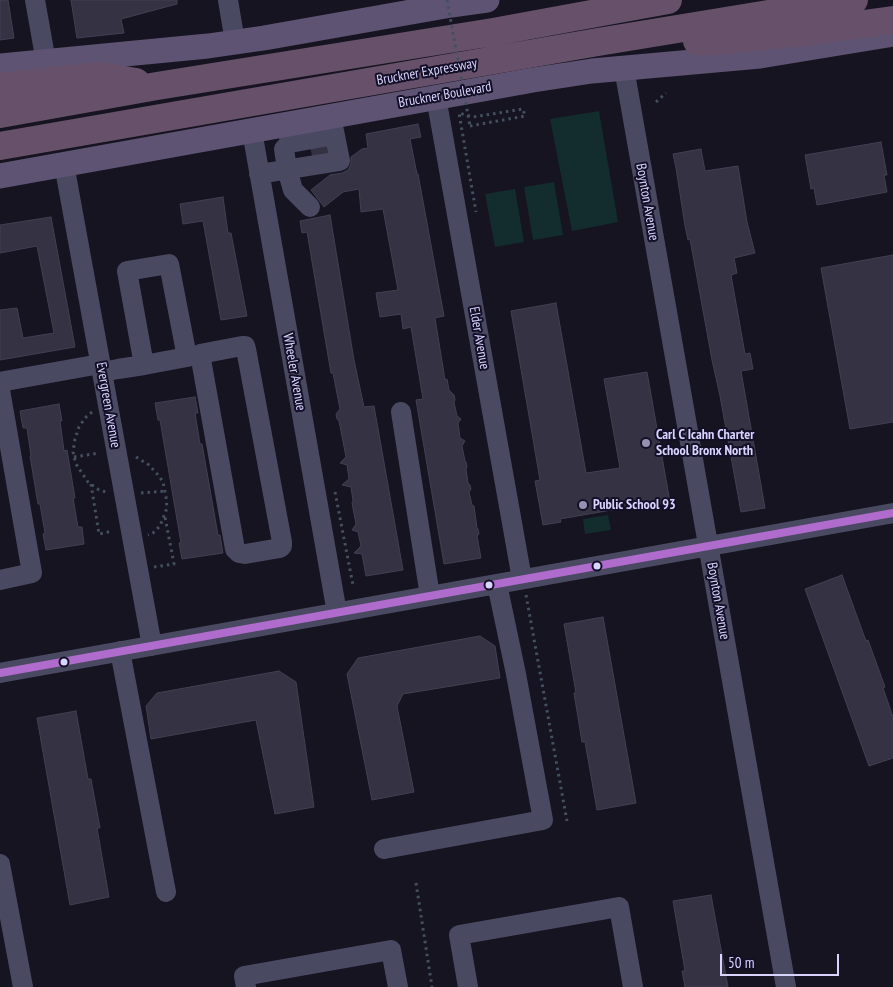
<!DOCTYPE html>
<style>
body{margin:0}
#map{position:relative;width:893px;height:987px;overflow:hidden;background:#161421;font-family:"PT Sans Narrow",sans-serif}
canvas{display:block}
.scale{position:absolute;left:720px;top:954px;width:119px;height:22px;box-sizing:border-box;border:2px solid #d9d4ff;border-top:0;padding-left:6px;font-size:15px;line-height:18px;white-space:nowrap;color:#d9d4ff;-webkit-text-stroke:4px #130f26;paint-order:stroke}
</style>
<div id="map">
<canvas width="893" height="987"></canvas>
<div class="scale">50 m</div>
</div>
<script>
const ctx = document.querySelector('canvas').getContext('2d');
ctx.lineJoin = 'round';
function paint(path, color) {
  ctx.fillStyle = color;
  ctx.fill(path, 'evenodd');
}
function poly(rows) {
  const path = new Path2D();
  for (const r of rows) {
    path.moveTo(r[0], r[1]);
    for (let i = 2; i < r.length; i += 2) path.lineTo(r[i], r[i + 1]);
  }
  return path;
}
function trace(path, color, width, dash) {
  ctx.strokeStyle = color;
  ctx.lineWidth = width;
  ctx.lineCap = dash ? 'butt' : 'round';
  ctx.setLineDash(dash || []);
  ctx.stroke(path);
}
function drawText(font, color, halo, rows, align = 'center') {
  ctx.font = font + ' "PT Sans Narrow",sans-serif';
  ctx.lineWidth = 4;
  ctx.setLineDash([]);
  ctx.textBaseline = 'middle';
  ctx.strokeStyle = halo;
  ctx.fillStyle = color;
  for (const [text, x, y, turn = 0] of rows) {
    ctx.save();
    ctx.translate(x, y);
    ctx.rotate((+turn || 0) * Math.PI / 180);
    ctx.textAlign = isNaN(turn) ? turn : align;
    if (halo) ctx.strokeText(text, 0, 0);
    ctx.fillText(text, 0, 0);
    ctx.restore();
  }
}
paint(poly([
 [599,111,618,222,572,231,550,119],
 [554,182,563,235,533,240,524,187],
 [515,189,524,242,495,247,485,194],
 [608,515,611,530,585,534,583,519]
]), '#132c2d');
const building = poly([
 [0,0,8,0,14,38,0,40,0,0],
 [71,0,177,0,177,4,121,19,124,33,77,38,71,0],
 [418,124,421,137,410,139,417,174,418,174,444,316,435,318,445,380,447,379,449,390,454,395,455,400,454,402,457,416,461,419,458,423,460,438,465,441,462,446,465,461,466,462,467,466,466,469,468,483,470,485,471,489,469,492,472,505,474,506,477,528,478,529,479,534,477,536,481,558,444,564,416,400,423,399,411,327,403,329,401,314,380,317,376,293,398,290,383,209,361,212,359,189,343,192,324,207,311,190,330,175,342,173,348,170,351,164,351,157,362,149,368,148,366,134,418,124],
 [881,142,887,175,884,175,887,192,817,205,814,188,811,189,805,155,881,142],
 [701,149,705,171,738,166,747,222,755,253,734,258,737,273,731,275,745,354,750,353,753,369,741,371,765,508,741,512,720,396,712,360,690,239,688,240,685,226,676,168,673,154,701,149],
 [223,197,228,233,231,233,247,316,221,320,203,221,183,224,180,204,223,197],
 [330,215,354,360,364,407,374,406,403,570,366,576,362,554,354,553,361,546,358,532,352,530,356,524,352,503,353,501,351,487,342,485,349,479,347,465,340,463,346,457,339,421,337,419,336,414,340,409,333,373,331,373,307,232,302,233,300,221,330,215],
 [51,217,75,347,0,360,0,310,17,308,23,338,54,333,37,246,0,253,0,225,51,217],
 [893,255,893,422,850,429,821,268,893,255],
 [556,303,586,473,620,468,604,379,647,372,670,502,652,505,652,503,560,519,561,522,543,525,535,481,540,480,511,311,556,303],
 [195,397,198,413,195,413,200,444,202,444,218,535,220,535,223,553,182,559,179,543,181,543,160,420,158,420,155,403,195,397],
 [59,404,62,421,60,421,64,451,67,450,75,498,73,498,78,527,82,527,84,544,46,550,43,534,45,533,40,504,38,504,30,456,31,456,27,428,23,428,20,411,59,404],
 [842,575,866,641,868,640,885,687,883,688,893,717,893,758,869,766,805,589,842,575],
 [603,617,636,803,597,810,585,742,582,742,574,693,576,693,564,624,603,617],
 [480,636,495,646,500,678,403,694,397,706,414,792,372,800,347,674,358,658,480,636],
 [279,671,296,682,314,807,275,814,256,720,151,739,146,706,157,693,279,671],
 [76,711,88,779,91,779,100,828,97,828,109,897,70,905,37,718,76,711],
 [711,895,728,987,685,987,682,971,685,971,673,901,711,895]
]);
paint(building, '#343243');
trace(building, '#433f54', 1);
trace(poly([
 [319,141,322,155]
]), '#333142', 20, [20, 10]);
trace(poly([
 [656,102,666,93],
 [470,126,525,116,523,109,473,117,459,113,476,212],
 [92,412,85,418,79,427,75,439,73,452,76,464,88,482,99,490,106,492],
 [74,457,99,453],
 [136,457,149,465,159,476,163,482,166,497,167,508,160,526,153,533,148,535],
 [91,484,99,534,113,531],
 [335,492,353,585],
 [141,493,165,491],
 [154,567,174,564,165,517],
 [526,595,567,821],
 [416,883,432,987]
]), '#44505f', 3, [2.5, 4]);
trace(poly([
 [35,0,46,62],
 [228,0,235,42],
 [624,68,786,987],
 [436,97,522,579],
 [287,124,290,143,284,149,287,169,293,190,310,207],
 [252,131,337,613],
 [290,143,334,135],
 [64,164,152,646],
 [259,174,340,161,331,116],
 [242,346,245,346,246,349,282,542,282,546,280,548,245,554,239,553,235,549,200,354,242,346],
 [102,372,118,369,144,365,187,357,169,264,127,271,144,365],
 [0,382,100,364],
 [0,390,32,573,0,580],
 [401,412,430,596],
 [120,651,166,892],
 [0,673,893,513],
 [384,849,543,820,516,674,497,584],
 [0,864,23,987],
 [246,987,244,976,391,950,398,987],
 [468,987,459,935,619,907,633,987]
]), '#4a4962', 20);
trace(poly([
 [0,66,208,46,264,38,451,5,487,0],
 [0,176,533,80,592,71,760,56,893,34]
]), '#5e5373', 25);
trace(poly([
 [697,41,715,41,804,32,893,20],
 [0,87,100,76,136,82],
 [0,114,157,86,493,32,668,0],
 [0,146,598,42,854,0]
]), '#67516a', 28);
trace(poly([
 [447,0,470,126]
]), '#44505f', 3, [2.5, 4]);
trace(poly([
 [0,673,893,513]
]), '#b06ccc', 8);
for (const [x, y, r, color] of [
 [646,443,5,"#9591b1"],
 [583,505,5,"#9591b1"],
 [597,566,4.5,"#d9d4ff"],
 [489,585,4.5,"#d9d4ff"],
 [64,662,4.5,"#d9d4ff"]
]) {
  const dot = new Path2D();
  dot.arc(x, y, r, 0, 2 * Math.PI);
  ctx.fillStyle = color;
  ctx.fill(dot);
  trace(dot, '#130f26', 2);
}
drawText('14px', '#d9d4ff', '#130f26', [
 ["Bruckner Expressway",427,72,-10],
 ["Bruckner Boulevard",445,95,-10],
 ["Boynton Avenue",647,202,80],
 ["Elder Avenue",479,338,80],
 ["Wheeler Avenue",294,372,80],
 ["Evergreen Avenue",108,405,80],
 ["Boynton Avenue",718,601,80]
]);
drawText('bold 14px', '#d9d4ff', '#130f26', [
 ["Carl C Icahn Charter",656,435],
 ["School Bronx North",656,451],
 ["Public School 93",593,505]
], 'left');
</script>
